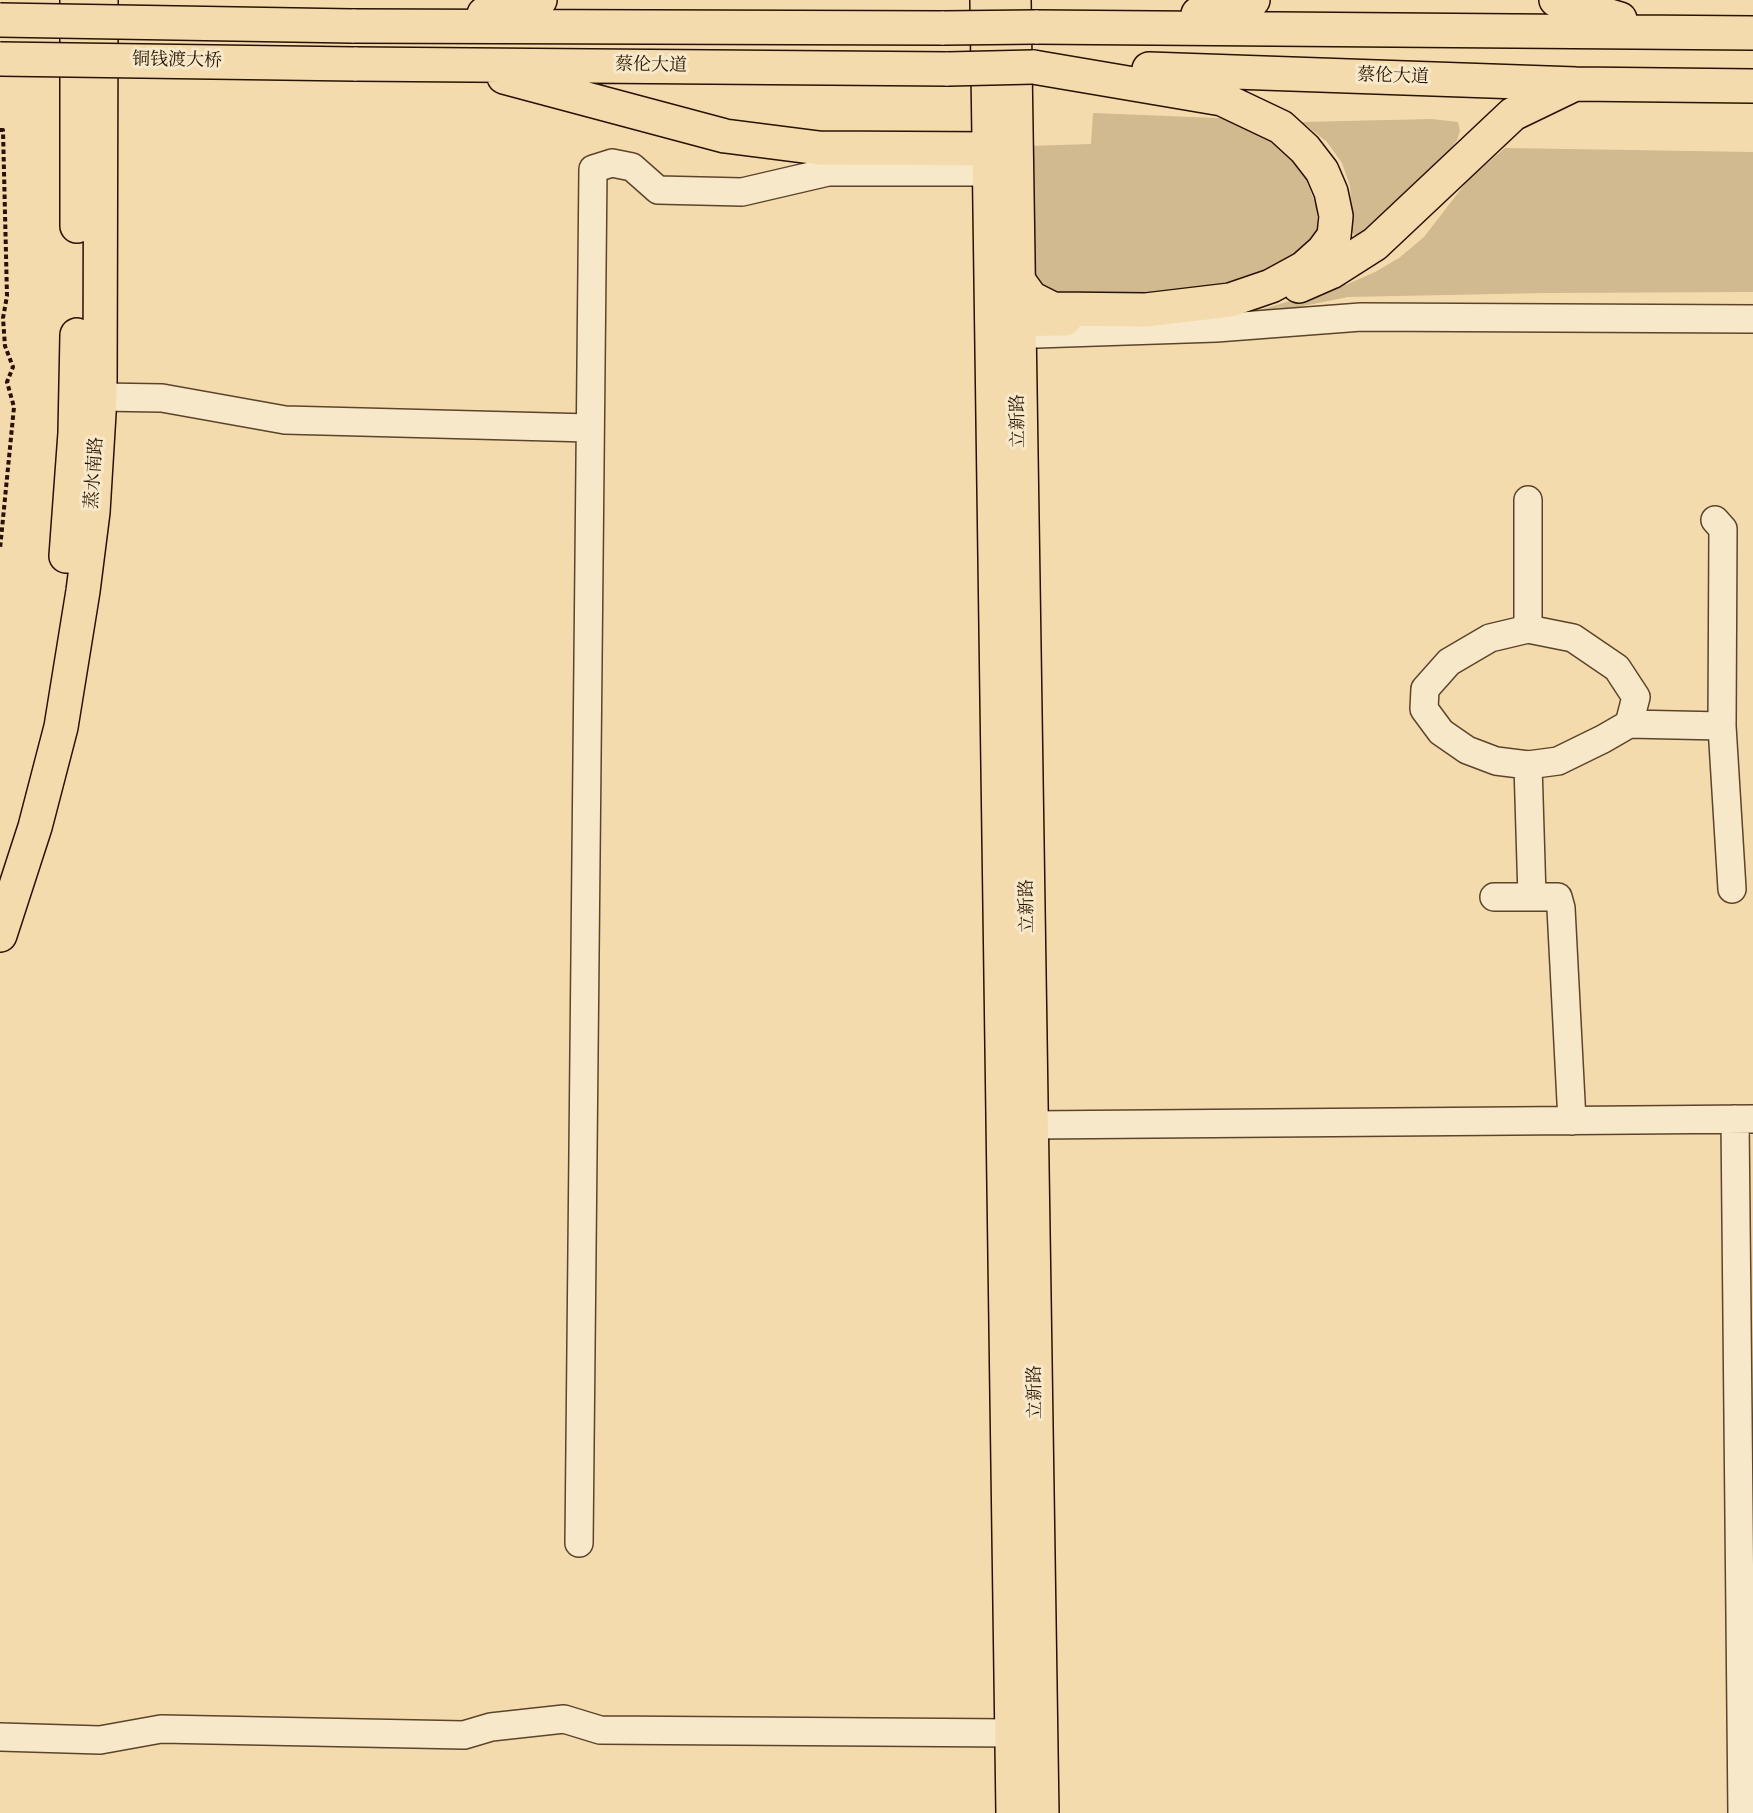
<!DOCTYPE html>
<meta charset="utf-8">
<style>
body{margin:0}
canvas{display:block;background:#f4dbad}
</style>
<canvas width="1753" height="1813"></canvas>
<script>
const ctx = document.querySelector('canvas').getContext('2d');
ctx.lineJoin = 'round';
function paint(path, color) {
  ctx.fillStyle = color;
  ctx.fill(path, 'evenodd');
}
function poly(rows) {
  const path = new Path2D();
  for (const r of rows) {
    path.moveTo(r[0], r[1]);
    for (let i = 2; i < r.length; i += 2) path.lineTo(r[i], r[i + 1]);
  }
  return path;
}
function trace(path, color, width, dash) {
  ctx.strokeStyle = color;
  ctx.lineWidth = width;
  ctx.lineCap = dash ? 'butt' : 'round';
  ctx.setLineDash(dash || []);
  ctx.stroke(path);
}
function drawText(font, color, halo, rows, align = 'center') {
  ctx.font = font + ' Cardo,"Noto Serif SC",serif';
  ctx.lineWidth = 6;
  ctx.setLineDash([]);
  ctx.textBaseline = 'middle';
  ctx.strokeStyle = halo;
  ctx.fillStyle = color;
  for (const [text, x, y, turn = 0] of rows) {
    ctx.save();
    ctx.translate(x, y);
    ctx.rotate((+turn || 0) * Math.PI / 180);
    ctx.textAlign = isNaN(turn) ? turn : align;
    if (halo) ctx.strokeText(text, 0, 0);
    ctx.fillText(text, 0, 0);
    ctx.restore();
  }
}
paint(poly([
 [1093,113,1242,119,1286,149,1306,179,1316,206,1318,228,1312,248,1216,295,1047,296,1029,283,1027,146,1091,144],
 [1432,119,1458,122,1460,131,1457,140,1432,173,1363,234,1354,235,1350,228,1352,211,1350,186,1342,163,1327,142,1302,122],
 [1505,148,1753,152,1753,292,1546,293,1348,297,1253,316,1256,311,1348,284,1375,272,1399,258,1424,237,1468,180]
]), '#d1b990');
const minor = poly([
 [1037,334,1216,328,1361,317,1753,319],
 [100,397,162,398,285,420,589,428],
 [1528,500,1528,629],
 [1715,520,1723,529,1722,726,1732,889],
 [1528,629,1573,638,1617,668,1636,697,1629,724,1603,739,1558,761,1528,765,1496,761,1467,750,1441,732,1424,709,1425,689,1449,662,1490,638,1528,629],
 [1629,724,1722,726],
 [1528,765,1532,897],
 [1494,897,1558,897,1561,908,1572,1121],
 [1735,1119,1742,1813],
 [1032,1125,1753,1119],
 [579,1543,593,169,612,163,632,167,658,190,742,192,828,172,990,172],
 [0,1737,100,1740,161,1729,464,1735,491,1727,564,1719,600,1730,1011,1733]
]);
const major = poly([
 [77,0,77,226],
 [987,0,1013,1813],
 [1014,0,1042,1813],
 [66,556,75,433,77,335],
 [0,935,35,827,61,727,83,591,93,512,100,397,101,0]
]);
const highway = poly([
 [1556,0,1620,19],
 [484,14,540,0],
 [1198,14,1216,12,1247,4,1253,0],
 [352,26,944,28],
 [1035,27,1753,33],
 [354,64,948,69],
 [1149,69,1576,84,1753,86],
 [504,77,725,136,819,148,990,149],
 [1018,280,1031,298,1053,309,1146,310,1230,300,1271,286,1304,268,1323,251,1334,236,1336,216,1331,192,1322,171,1305,149,1281,127,1222,99,1033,67],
 [1299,286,1331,272,1375,244,1513,114,1571,86],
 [992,320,1065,319]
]);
trace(minor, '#5b442b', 30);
trace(major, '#281200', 36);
trace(highway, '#281200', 36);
trace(poly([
 [0,130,3,130,7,296,3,318,5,346,13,367,7,382,14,407,0,549]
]), '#281200', 4, [4.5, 3]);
trace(minor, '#f8e8ca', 27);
trace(major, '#f4dbad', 33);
trace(highway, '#f4dbad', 33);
const highwayBridge = poly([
 [0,20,352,26],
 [944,28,1035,27],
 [0,59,354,64],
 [948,69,1033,67]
]);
trace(highwayBridge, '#281200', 36, []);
trace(highwayBridge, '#f4dbad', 33);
drawText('18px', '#281200', '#f8e8ca', [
 ["铜钱渡大桥",177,61,1],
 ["蔡伦大道",651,66,1],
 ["蔡伦大道",1393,77,2],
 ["立新路",1019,421,-91],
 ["蒸水南路",95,473,-86],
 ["立新路",1028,906,-91],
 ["立新路",1036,1392,-91]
]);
</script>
